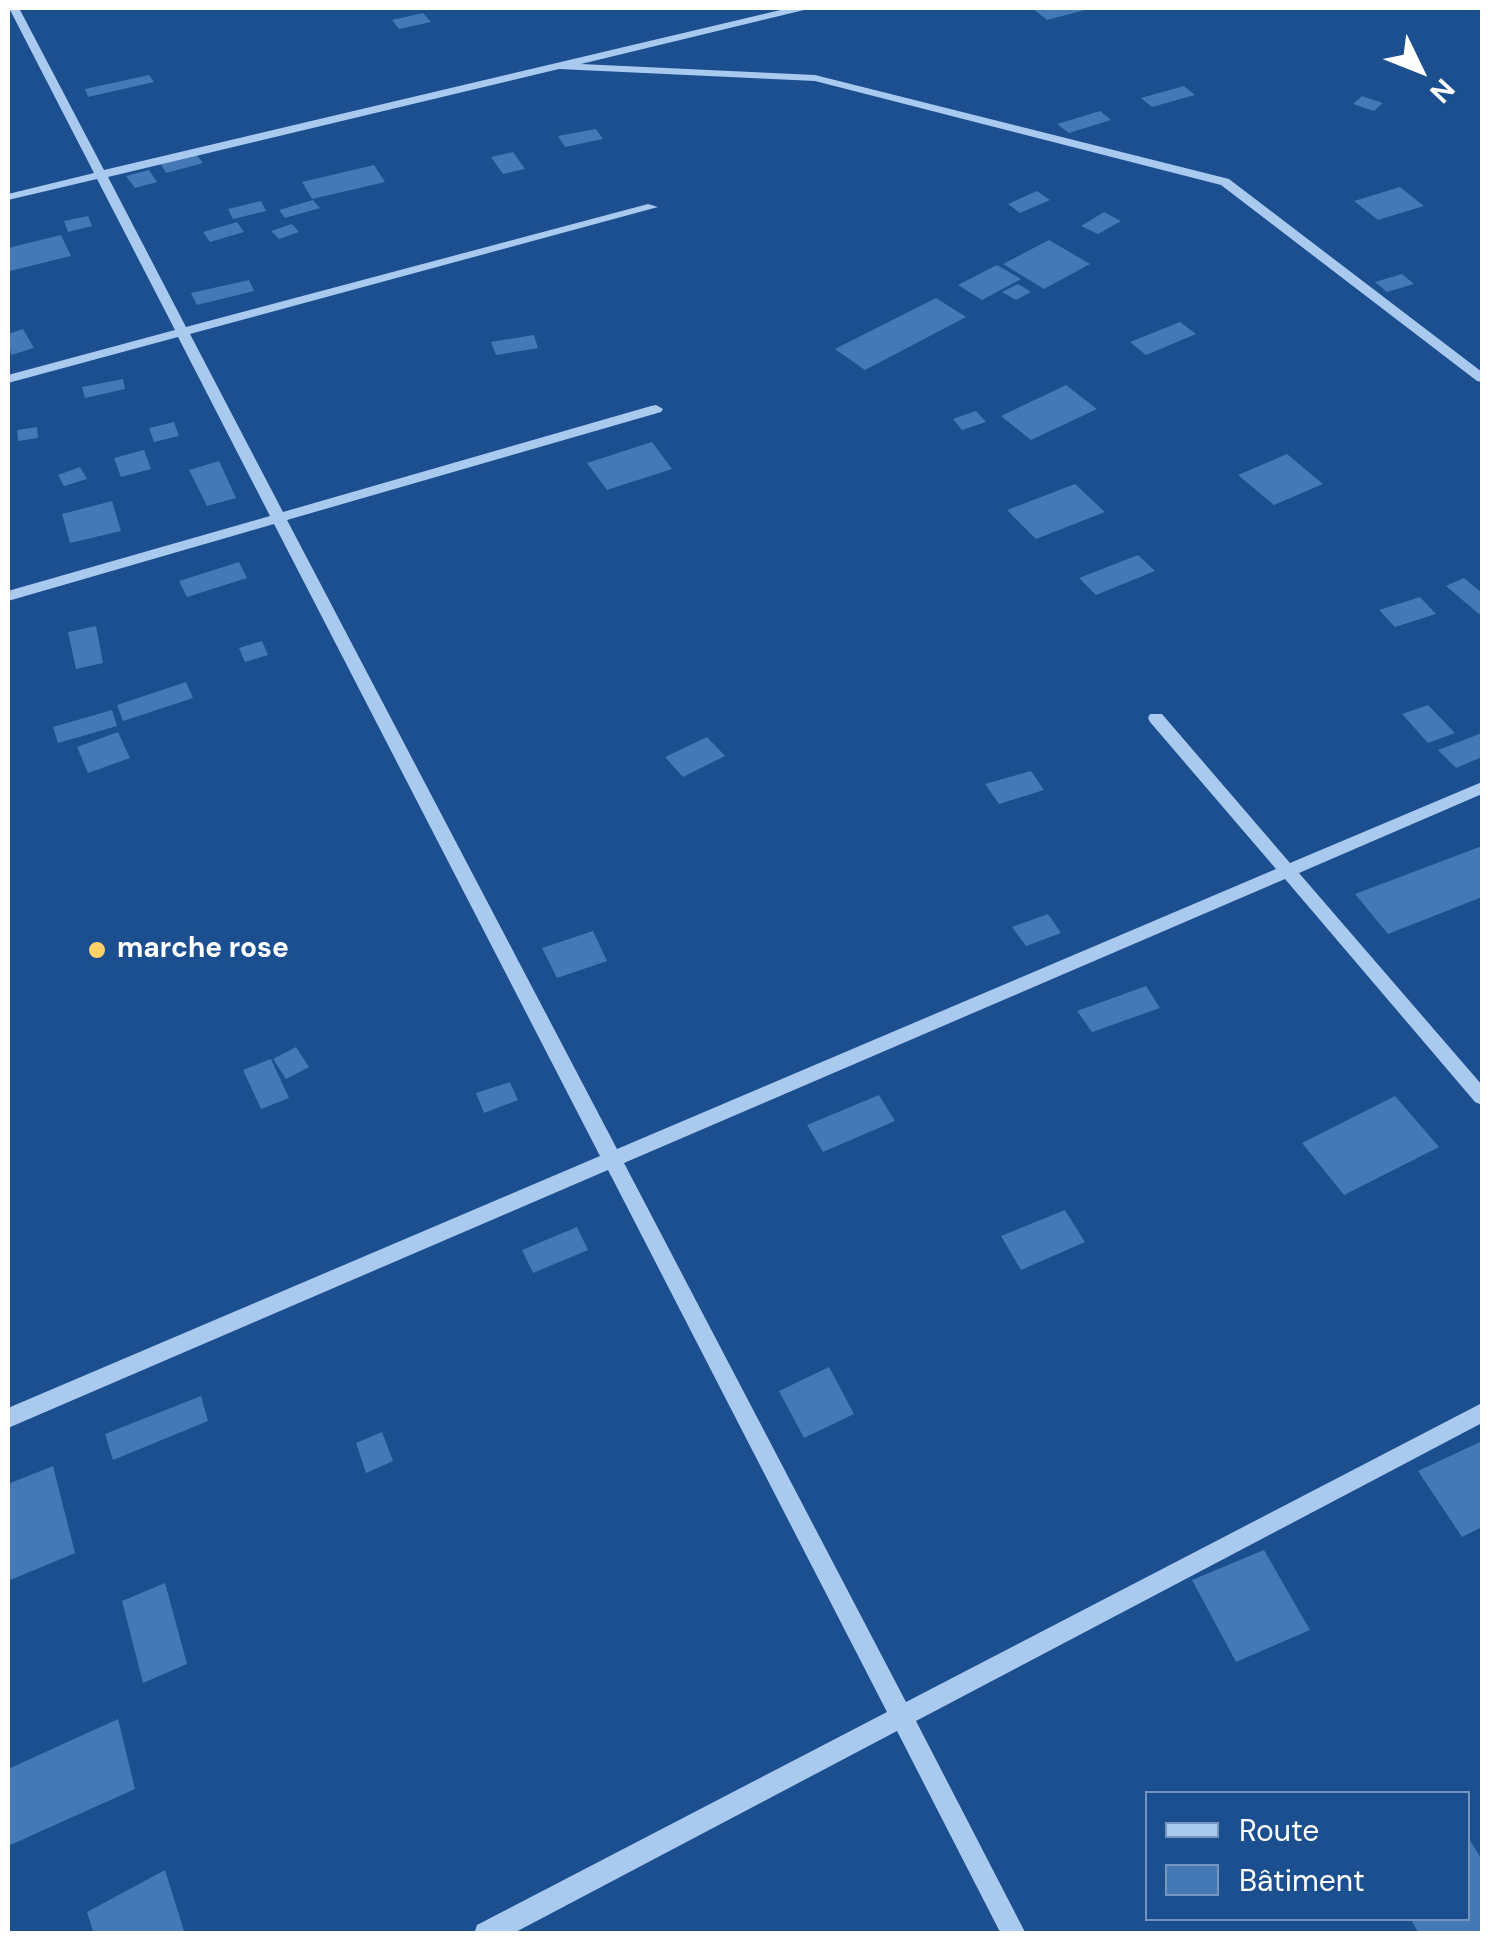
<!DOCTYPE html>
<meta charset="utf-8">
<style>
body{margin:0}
#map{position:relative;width:1490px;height:1941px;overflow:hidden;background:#1b4f8f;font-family:"DM Sans",sans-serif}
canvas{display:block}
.frame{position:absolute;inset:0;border:10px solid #fff;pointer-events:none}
.legend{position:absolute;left:1145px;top:1791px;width:325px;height:130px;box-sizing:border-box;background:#1b4f8f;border:2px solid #7695bc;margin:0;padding:12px 18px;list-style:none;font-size:30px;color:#fff}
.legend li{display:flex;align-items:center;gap:20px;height:50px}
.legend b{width:50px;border:2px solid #7695bc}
.north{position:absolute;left:1370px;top:20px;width:100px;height:100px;-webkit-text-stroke:8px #1b4f8f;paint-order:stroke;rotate:133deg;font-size:28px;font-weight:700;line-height:40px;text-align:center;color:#fff}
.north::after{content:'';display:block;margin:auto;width:35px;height:45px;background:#fff;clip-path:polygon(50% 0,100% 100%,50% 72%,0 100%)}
</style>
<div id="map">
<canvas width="1490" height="1941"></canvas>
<div class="frame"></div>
<ul class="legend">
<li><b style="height:12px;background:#a9c9ee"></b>Route</li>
<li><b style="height:28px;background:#4478b7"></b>Bâtiment</li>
</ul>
<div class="north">N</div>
</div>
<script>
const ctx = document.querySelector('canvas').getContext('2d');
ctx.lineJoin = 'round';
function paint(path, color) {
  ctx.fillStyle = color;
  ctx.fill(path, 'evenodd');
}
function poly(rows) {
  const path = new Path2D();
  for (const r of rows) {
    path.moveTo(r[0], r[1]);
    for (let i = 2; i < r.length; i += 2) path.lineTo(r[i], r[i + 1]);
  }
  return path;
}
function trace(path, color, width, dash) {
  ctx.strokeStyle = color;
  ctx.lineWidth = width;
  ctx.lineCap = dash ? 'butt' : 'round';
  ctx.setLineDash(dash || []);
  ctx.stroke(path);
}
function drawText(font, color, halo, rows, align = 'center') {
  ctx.font = font + ' "DM Sans",sans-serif';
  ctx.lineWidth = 8;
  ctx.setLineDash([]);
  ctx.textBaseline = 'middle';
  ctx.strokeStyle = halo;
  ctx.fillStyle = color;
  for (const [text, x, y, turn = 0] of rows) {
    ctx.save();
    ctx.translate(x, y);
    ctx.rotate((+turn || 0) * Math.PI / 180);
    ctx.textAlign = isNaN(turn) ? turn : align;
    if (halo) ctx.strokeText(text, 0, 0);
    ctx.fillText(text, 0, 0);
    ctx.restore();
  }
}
paint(poly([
 [1032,8,1081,8,1085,10,1047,20],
 [423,13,431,22,399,29,392,20],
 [149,75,154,82,88,97,85,89],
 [1184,86,1195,95,1152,107,1141,98],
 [1362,96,1383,103,1374,111,1353,104],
 [1100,111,1111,120,1069,133,1057,124],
 [596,129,603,139,565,147,558,136],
 [513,152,525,169,503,174,491,157],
 [196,154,203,163,166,173,160,163],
 [374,165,385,182,312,199,302,182],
 [149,170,157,182,135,188,126,176],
 [1400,187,1424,206,1378,220,1354,201],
 [1037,191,1050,200,1020,213,1008,204],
 [313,200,320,208,285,218,279,210],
 [261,201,266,211,233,219,228,209],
 [1104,212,1121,221,1098,234,1081,226],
 [88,216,92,226,68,232,64,221],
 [237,222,244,232,210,242,203,232],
 [292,224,299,232,279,239,271,231],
 [61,235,71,256,10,271,8,248],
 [1049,240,1090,264,1044,289,1003,264],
 [997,265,1021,279,982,300,958,285],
 [1402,274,1414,284,1387,292,1375,282],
 [249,280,254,291,197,305,191,293],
 [1018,284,1031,292,1016,300,1002,292],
 [936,298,966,317,865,370,835,349],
 [1180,322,1196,334,1146,355,1130,342],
 [23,329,34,348,11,355,8,334],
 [534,335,538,348,496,355,491,342],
 [123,379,125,389,85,398,82,387],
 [1066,385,1097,409,1031,440,1001,416],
 [976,411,986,422,962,430,953,419],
 [174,422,179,436,154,442,149,428],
 [37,427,38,438,18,441,17,430],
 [652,442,672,469,607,490,587,463],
 [144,450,151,469,121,477,114,458],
 [1287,454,1323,484,1274,505,1238,475],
 [219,461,236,498,207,506,189,470],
 [80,467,87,479,64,486,58,475],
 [1075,484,1105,512,1036,539,1007,510],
 [112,501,121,531,70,543,62,514],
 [1138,555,1155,571,1096,595,1079,578],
 [239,562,247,578,187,597,179,581],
 [1464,578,1482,593,1482,612,1479,614,1446,586],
 [1420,597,1436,614,1395,627,1379,610],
 [96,626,103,663,76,669,68,632],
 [262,641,268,655,245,662,239,648],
 [186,682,193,698,123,721,117,705],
 [1428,705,1455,733,1428,743,1402,714],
 [112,710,117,726,58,743,53,727],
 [118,732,130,758,88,773,77,747],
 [1482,733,1482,757,1456,768,1438,750],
 [707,737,725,756,683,777,665,757],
 [1031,771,1044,790,999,804,985,784],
 [1482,846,1482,897,1388,934,1355,894],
 [1048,914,1061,933,1026,946,1012,927],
 [593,931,607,961,557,978,542,948],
 [1146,986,1160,1008,1092,1032,1077,1011],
 [296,1047,309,1067,286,1079,273,1059],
 [271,1059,289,1098,261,1109,243,1070],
 [510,1082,518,1100,484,1113,476,1093],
 [879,1095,895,1121,823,1152,807,1125],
 [1395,1096,1439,1147,1344,1195,1302,1143],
 [1065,1210,1085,1242,1021,1270,1001,1236],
 [577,1227,588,1250,533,1273,522,1250],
 [829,1367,854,1414,804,1438,779,1391],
 [201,1396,208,1421,113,1460,105,1434],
 [382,1432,393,1461,366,1473,356,1443],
 [1482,1441,1482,1527,1462,1537,1418,1471],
 [53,1466,75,1553,8,1581,8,1484],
 [1264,1550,1310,1630,1236,1662,1192,1580],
 [165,1583,187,1664,143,1683,122,1601],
 [118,1719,135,1789,8,1846,8,1769],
 [1468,1837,1482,1860,1482,1934,1419,1934,1410,1918,1468,1918],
 [165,1870,185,1934,94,1934,87,1912]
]), '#4478b7');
paint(poly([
 [9,8,19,8,104,170,789,8,805,8,804,10,581,64,815,75,1229,179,1482,372,1482,382,1477,381,1221,185,815,81,559,69,108,177,186,327,648,204,658,207,190,334,283,512,651,406,656,405,663,409,661,412,287,520,617,1149,1276,869,1150,722,1148,718,1150,714,1162,714,1290,863,1482,782,1482,794,1299,873,1482,1085,1482,1105,1475,1102,1285,879,624,1163,906,1702,1482,1403,1482,1423,916,1721,1026,1934,1001,1934,897,1731,512,1934,474,1934,477,1925,887,1712,608,1170,8,1428,8,1408,600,1156,274,524,8,601,8,591,270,516,178,337,8,383,8,375,175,330,97,179,8,200,8,194,94,173,9,8]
]), '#a9c9ee');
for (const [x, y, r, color] of [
 [97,950,10,"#ffd166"]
]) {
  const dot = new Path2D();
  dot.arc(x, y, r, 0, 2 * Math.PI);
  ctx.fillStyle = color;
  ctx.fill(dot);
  trace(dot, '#1b4f8f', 4);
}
drawText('bold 28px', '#fff', '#1b4f8f', [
 ["marche rose",117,950]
], 'left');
</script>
